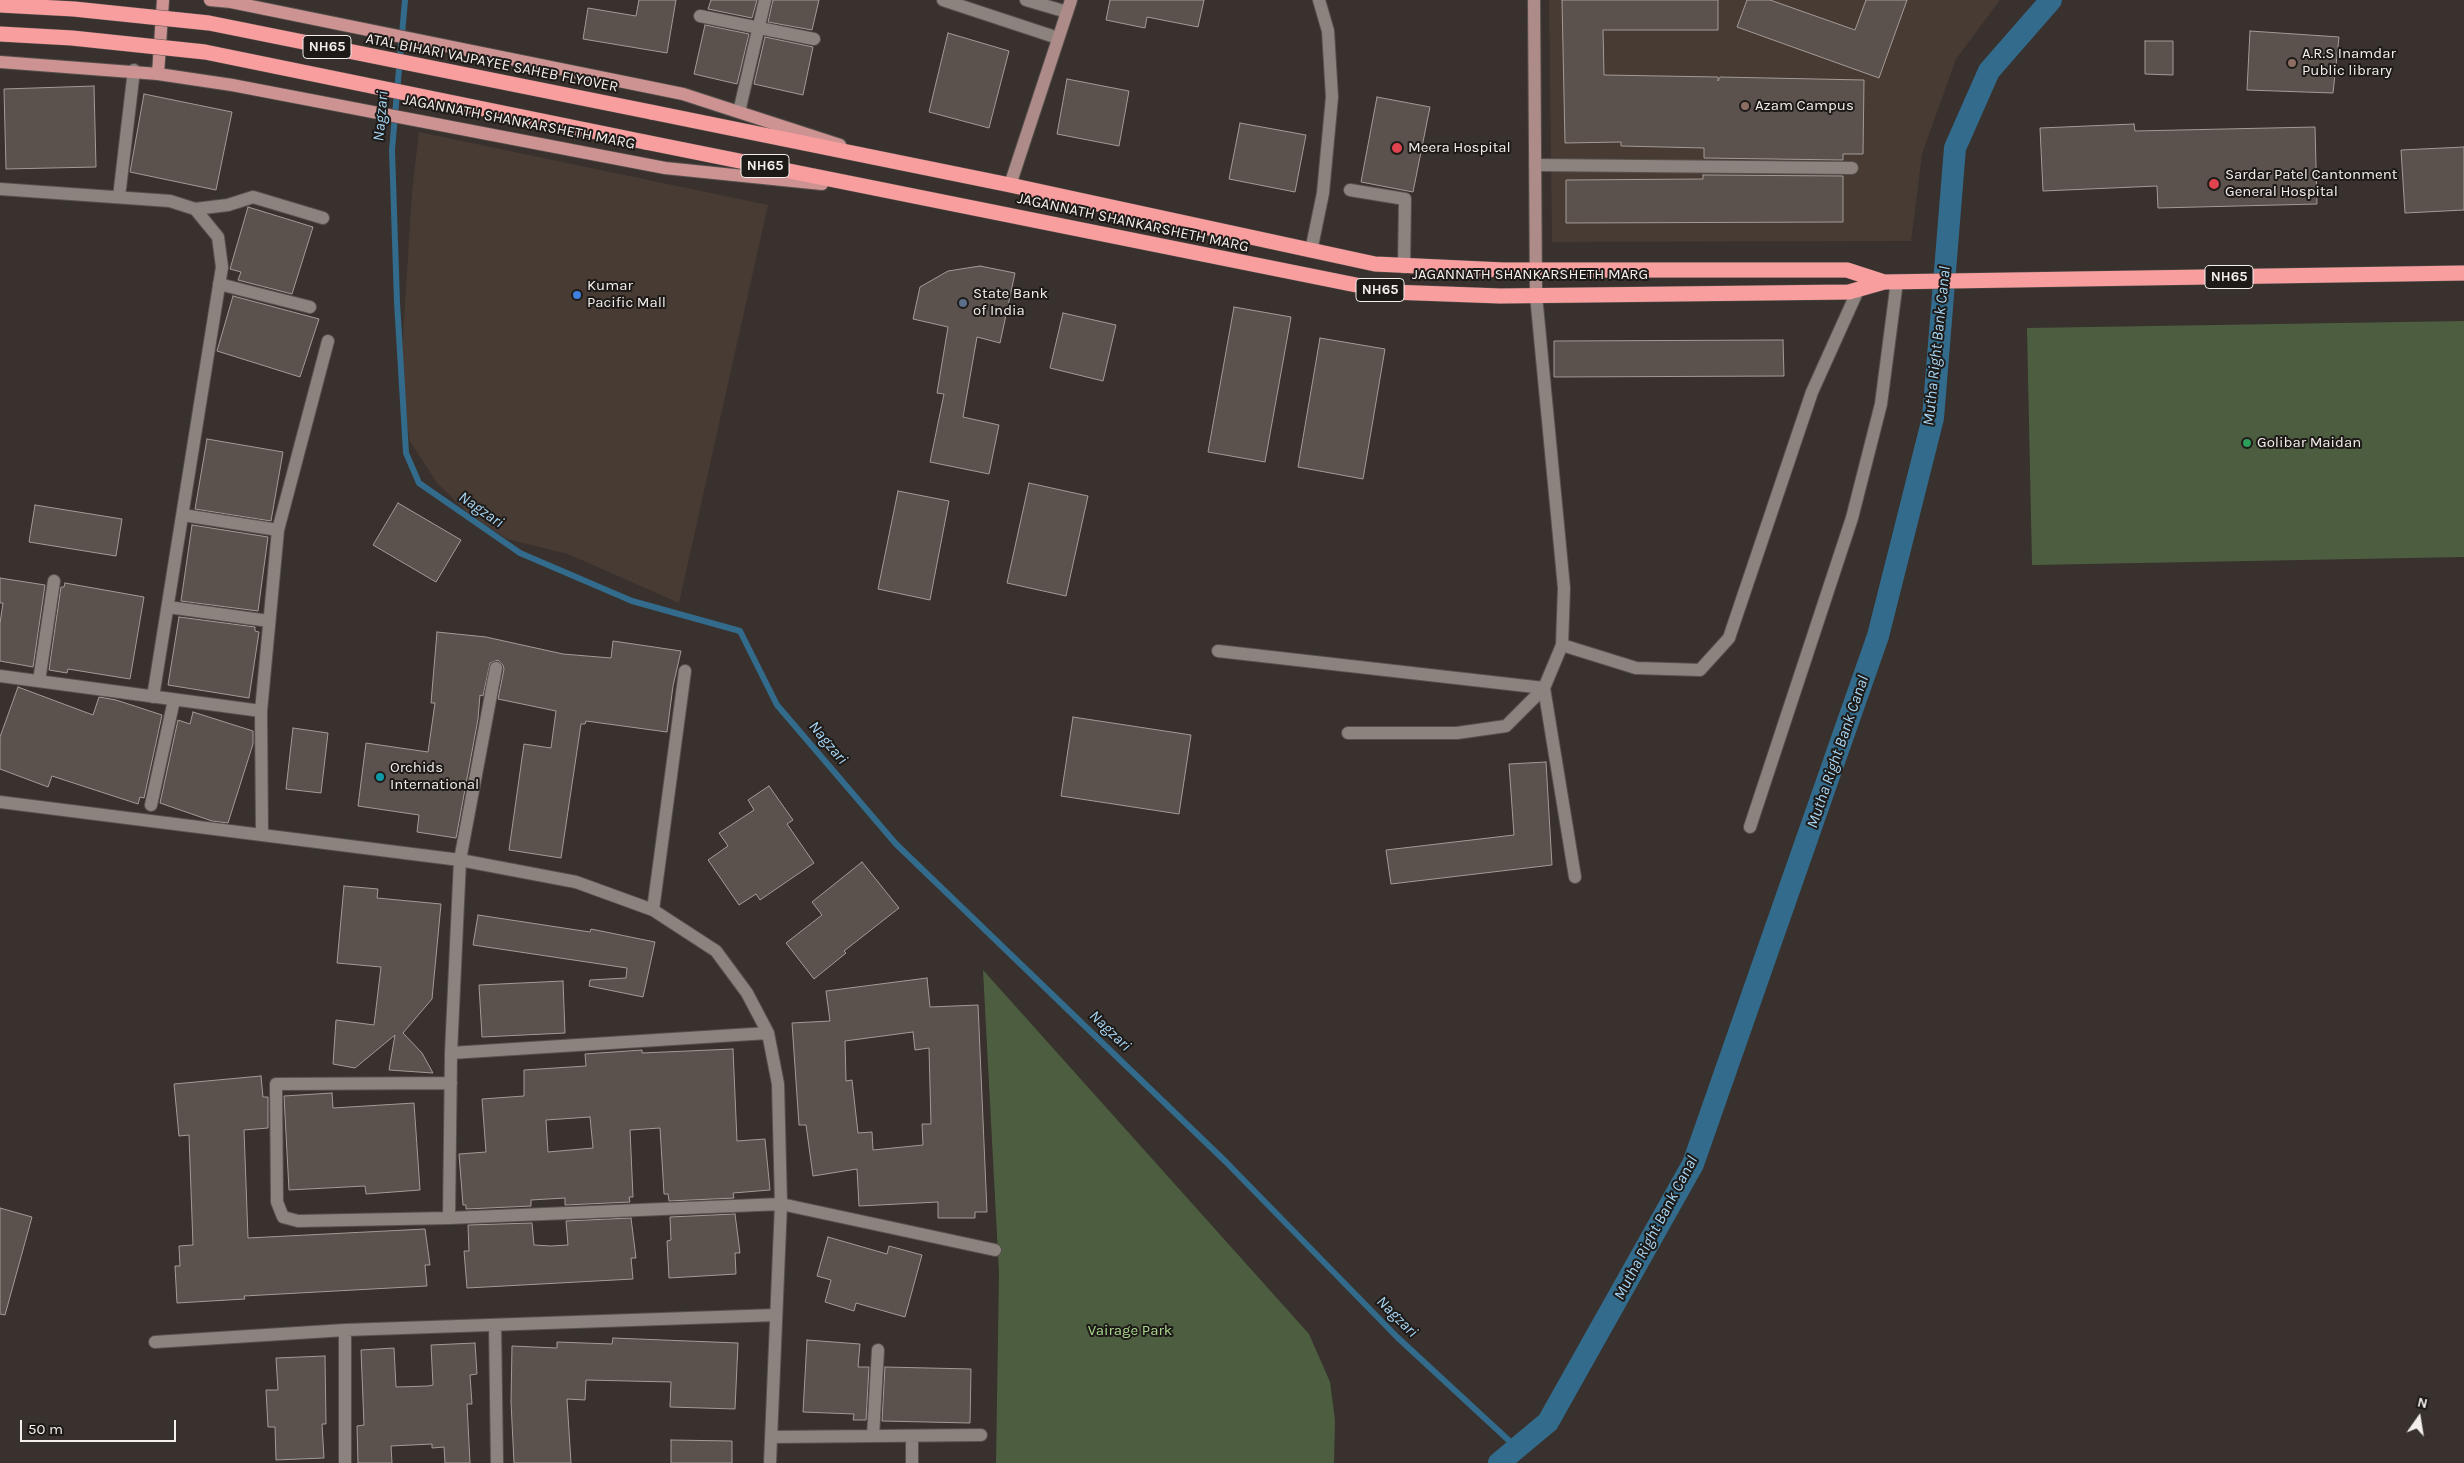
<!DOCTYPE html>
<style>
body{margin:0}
#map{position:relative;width:2464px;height:1463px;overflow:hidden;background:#39312d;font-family:Karla,sans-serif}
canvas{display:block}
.north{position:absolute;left:2394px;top:1393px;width:50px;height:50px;-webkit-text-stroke:4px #1d1a18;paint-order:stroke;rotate:13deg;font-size:14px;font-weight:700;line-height:20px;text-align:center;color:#f4efec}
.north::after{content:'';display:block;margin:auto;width:18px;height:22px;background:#f4efec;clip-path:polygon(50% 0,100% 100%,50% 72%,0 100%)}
.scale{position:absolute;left:20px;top:1420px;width:156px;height:22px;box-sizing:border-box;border:2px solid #f4efec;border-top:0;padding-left:6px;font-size:15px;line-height:18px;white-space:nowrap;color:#f4efec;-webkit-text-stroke:4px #1d1a18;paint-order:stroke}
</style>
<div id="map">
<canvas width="2464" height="1463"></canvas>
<div class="north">N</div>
<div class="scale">50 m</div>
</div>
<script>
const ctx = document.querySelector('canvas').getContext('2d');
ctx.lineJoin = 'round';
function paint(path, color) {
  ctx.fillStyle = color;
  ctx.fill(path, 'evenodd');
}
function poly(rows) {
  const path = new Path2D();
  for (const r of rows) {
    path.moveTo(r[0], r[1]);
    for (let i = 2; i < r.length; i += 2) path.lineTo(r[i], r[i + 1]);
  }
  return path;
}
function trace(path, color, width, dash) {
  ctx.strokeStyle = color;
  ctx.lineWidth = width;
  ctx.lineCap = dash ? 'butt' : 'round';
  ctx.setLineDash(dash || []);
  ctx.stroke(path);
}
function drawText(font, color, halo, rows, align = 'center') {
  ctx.font = font + ' Karla,sans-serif';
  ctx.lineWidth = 4;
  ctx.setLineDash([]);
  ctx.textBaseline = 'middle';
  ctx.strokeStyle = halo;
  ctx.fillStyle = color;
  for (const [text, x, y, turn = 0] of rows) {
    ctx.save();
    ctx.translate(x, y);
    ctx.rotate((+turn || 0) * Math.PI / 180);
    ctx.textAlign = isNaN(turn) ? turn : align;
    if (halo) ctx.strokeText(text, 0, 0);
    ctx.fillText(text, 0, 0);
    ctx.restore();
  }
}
paint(poly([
 [1549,0,2000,0,1956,59,1922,154,1911,241,1552,242],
 [419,132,768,205,679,603,568,554,507,539,469,514,437,483,410,441,400,385,412,192]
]), '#483b34');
paint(poly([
 [2464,321,2464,557,2032,565,2027,328],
 [983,970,1309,1334,1330,1382,1335,1420,1334,1463,996,1463,999,1273]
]), '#4c5e3f');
trace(poly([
 [405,0,392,150,397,302,406,453,419,483,520,553,632,601,740,631,777,705,896,844,1226,1162,1397,1337,1517,1448]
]), '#326b8b', 6);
trace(poly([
 [1499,1463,1548,1422,1693,1164,1878,636,1933,418,1955,148,1989,71,2051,0]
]), '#326b8b', 22);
const building = poly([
 [639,0,676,0,667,53,583,39,588,8,636,16,639,0],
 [711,0,757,0,752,18,708,9,711,0],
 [773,0,819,0,812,30,768,22,773,0],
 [1110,0,1204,0,1198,27,1147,17,1145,28,1106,20,1110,0],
 [1562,0,1718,0,1718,30,1603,30,1604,75,1718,77,1718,81,1720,77,1864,80,1863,154,1843,154,1843,160,1704,158,1704,148,1621,146,1621,142,1565,143,1562,0],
 [1747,0,1770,0,1855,30,1866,0,1907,0,1879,78,1737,27,1747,0],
 [705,25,749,34,737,84,694,74,705,25],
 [2250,31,2339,37,2333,93,2247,90,2250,31],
 [948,33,1009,51,989,128,929,112,948,33],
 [765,37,813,47,803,95,754,84,765,37],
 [2145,41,2173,41,2173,75,2145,74,2145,41],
 [1067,79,1129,91,1119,146,1057,134,1067,79],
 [94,86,96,167,6,169,4,89,94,86],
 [144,94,232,112,216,190,130,172,144,94],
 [1377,97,1430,107,1413,192,1361,182,1377,97],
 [1240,123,1306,135,1295,192,1229,179,1240,123],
 [2134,124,2135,131,2315,127,2317,204,2158,208,2157,186,2043,191,2040,128,2134,124],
 [2464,147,2464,210,2405,213,2401,150,2464,147],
 [1703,175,1843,176,1843,222,1566,223,1566,180,1703,179,1703,175],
 [248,207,313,227,292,294,238,280,241,272,230,269,248,207],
 [980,266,1015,273,1000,343,977,337,963,417,999,425,989,474,930,462,944,394,937,393,948,327,913,319,920,287,948,271,980,266],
 [233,296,319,319,300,377,217,351,233,296],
 [1234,307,1291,317,1265,462,1208,452,1234,307],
 [1063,313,1116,325,1103,381,1050,368,1063,313],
 [1320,338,1385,349,1363,479,1298,467,1320,338],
 [1783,340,1784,376,1554,377,1554,341,1783,340],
 [207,439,283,452,271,521,195,509,207,439],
 [1029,483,1088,496,1066,596,1007,583,1029,483],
 [898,491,949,501,930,600,878,589,898,491],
 [398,503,461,540,436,582,373,545,398,503],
 [35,505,122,519,116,556,29,542,35,505],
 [192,525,268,537,258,611,181,601,192,525],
 [0,578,45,585,33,667,0,661,0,623,3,603,0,603,0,578],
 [65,583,144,597,130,679,68,669,67,673,49,670,61,587,64,587,65,583],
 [179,617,255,627,255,631,259,632,249,698,168,685,179,617],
 [437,632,486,637,563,654,611,658,613,641,681,651,673,686,667,732,586,721,585,724,581,724,561,858,509,850,524,744,551,748,556,711,498,699,504,669,503,665,498,660,490,663,483,696,480,695,478,719,456,838,417,832,419,815,358,806,366,743,428,752,435,703,431,703,437,632],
 [18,687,93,715,99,697,116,700,162,715,144,798,140,797,138,804,52,776,48,787,0,769,0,737,18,687],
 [193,712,253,731,253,744,228,823,212,821,160,803,178,720,190,724,193,712],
 [1073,717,1191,735,1179,814,1061,796,1073,717],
 [293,728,328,733,321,793,286,789,293,728],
 [1546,762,1552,865,1391,884,1386,850,1514,835,1509,764,1546,762],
 [769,786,793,820,787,824,814,863,760,900,756,894,739,905,708,860,728,846,719,833,754,810,748,800,769,786],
 [862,862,899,908,844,951,846,953,814,979,786,943,822,915,812,902,862,862],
 [344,886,378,889,377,898,441,904,432,999,403,1033,422,1053,433,1073,389,1070,395,1035,355,1068,333,1064,336,1020,374,1025,381,967,337,963,344,886],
 [478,915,590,932,591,929,655,942,643,997,589,986,590,980,626,978,627,968,473,945,478,915],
 [927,978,930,1007,978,1005,987,1212,975,1212,975,1218,938,1218,938,1202,859,1206,857,1169,813,1176,806,1125,799,1125,792,1023,830,1021,826,991,927,978],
 [913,1032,915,1050,929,1048,931,1124,922,1124,923,1145,873,1150,872,1132,858,1133,852,1080,846,1081,845,1041,913,1032],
 [563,981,565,1033,482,1037,479,985,563,981],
 [733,1049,737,1141,765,1139,770,1190,733,1193,734,1198,669,1201,668,1194,664,1194,660,1128,630,1130,633,1197,629,1197,630,1202,565,1205,565,1198,531,1200,531,1206,466,1209,466,1205,463,1205,459,1154,486,1152,482,1099,524,1096,524,1070,586,1066,585,1054,642,1050,642,1053,733,1049],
 [590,1117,593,1148,548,1152,546,1120,590,1117],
 [261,1076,263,1097,268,1097,268,1128,244,1130,248,1238,425,1229,430,1265,425,1265,427,1286,244,1296,245,1299,177,1303,175,1266,180,1266,179,1246,193,1245,189,1135,179,1136,174,1084,261,1076],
 [332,1093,333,1108,414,1103,420,1190,366,1194,365,1186,289,1190,284,1096,332,1093],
 [0,1208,32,1217,5,1315,0,1314,0,1208],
 [735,1214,740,1253,735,1253,736,1274,669,1278,667,1241,671,1240,670,1217,735,1214],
 [631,1218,636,1258,631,1258,633,1279,467,1288,464,1251,469,1251,468,1225,532,1223,534,1245,551,1246,568,1245,566,1221,631,1218],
 [828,1237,887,1254,889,1246,922,1255,905,1317,856,1303,854,1311,825,1302,831,1280,817,1276,828,1237],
 [613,1338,738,1343,735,1409,670,1407,671,1382,586,1380,585,1400,567,1399,571,1463,514,1463,511,1402,512,1346,557,1348,557,1342,612,1344,613,1338],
 [807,1340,860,1344,858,1367,869,1367,866,1420,853,1420,854,1414,803,1412,807,1340],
 [475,1343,477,1374,470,1375,472,1404,467,1404,470,1463,445,1463,444,1447,432,1448,432,1444,391,1446,392,1463,358,1463,357,1426,364,1425,361,1350,394,1348,396,1387,428,1386,433,1385,431,1345,475,1343],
 [325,1356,326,1424,322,1424,324,1458,276,1460,275,1427,268,1427,266,1390,278,1390,276,1358,325,1356],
 [885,1367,971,1369,970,1423,882,1421,885,1367],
 [671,1440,732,1441,732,1463,671,1463,671,1440]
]);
paint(building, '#5b524e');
trace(building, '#a49a96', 1);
const street = poly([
 [943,0,1058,38],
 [1026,0,1067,12],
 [700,16,814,39],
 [739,112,765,0],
 [1535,165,1852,168],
 [0,189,170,201,195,209,228,205,253,197,323,218],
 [1350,190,1405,199,1404,267],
 [119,197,134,70],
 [1311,251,1323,193,1332,97,1328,31,1319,0],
 [219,284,310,307],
 [183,515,278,530],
 [168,607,269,621],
 [1562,645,1636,668,1700,670,1729,638,1812,392,1858,290],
 [1218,651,1544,688,1575,877],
 [0,676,261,711],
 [39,681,54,581],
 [153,697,222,267,218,237,195,209],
 [1348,733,1457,733,1506,726,1544,688,1562,645,1564,588,1536,295],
 [0,802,460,860,576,882,653,910,716,951,747,993,768,1033,778,1084,781,1204,770,1463],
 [151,805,174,700],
 [1750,827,1852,518,1881,404,1897,281],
 [262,835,261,711,278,530,328,341],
 [653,910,685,671],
 [451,1053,768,1033],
 [451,1083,276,1084,277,1202,283,1217,298,1221,449,1218,781,1204,995,1250],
 [449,1218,451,1053,460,860,496,668],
 [495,1325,497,1463],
 [155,1342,345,1330,776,1315],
 [873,1436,878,1350],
 [912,1436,912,1463],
 [771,1437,981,1435],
 [345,1463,345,1330]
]);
const secondary = poly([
 [1534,0,1536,295],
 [1010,185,1071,0]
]);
const primary = poly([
 [210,0,231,2,683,94,840,145],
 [0,62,158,74,232,85,665,168,822,184],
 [158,74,163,0]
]);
const highway = poly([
 [651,112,1010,185,1375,264,1503,270,1847,270,1884,282],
 [645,142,1391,292,1500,296,1849,292,1884,282,2464,273]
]);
trace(street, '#57514d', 14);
trace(secondary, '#57514d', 14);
trace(primary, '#57514d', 14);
trace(highway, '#57514d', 16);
trace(street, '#8c837f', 12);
trace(secondary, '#ad8b89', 12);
trace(primary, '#cd9392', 12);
trace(highway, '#f99e9f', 15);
const highwayBridge = poly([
 [0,5,74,9,209,23,651,112],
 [0,34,72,38,205,52,645,142]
]);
trace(highwayBridge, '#57514d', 16, []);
trace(highwayBridge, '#f99e9f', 15);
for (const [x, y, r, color] of [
 [2292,63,5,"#8d6e63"],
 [1745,106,5,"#8d6e63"],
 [1397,148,6,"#e0444e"],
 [2214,184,6,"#e0444e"],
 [577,295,5,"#3f7fe0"],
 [963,303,5,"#5c6f8a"],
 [2247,443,5,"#2e9e5b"],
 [380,777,5,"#0f9aa8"]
]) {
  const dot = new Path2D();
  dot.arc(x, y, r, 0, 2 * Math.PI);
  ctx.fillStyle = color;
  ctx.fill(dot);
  trace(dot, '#1d1a18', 2);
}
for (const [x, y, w] of [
 [327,47,48],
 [765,166,48],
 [2229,277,48],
 [1380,290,48]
]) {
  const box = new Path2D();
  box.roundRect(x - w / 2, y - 11.5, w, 23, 4);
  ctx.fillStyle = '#1d1a18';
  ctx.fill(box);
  trace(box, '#f4efec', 1);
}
drawText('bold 14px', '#f4efec', null, [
 ["NH65",327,47],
 ["NH65",765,166],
 ["NH65",2229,277],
 ["NH65",1380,290]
]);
drawText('15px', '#f4efec', '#1d1a18', [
 ["A.R.S Inamdar",2302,54],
 ["Public library",2302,71],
 ["Azam Campus",1755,106],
 ["Meera Hospital",1408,148],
 ["Sardar Patel Cantonment",2225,175],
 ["General Hospital",2225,192],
 ["Kumar",587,286],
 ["Pacific Mall",587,303],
 ["State Bank",973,294],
 ["of India",973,311],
 ["Golibar Maidan",2257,443],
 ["Orchids",390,768],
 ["International",390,785]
], 'left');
drawText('15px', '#f4efec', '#1d1a18', [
 ["ATAL BIHARI VAJPAYEE SAHEB FLYOVER",492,63,11],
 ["JAGANNATH SHANKARSHETH MARG",519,122,11],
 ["JAGANNATH SHANKARSHETH MARG",1133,223,12],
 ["JAGANNATH SHANKARSHETH MARG",1530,275]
]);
drawText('15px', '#acd88e', '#1d1a18', [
 ["Vairage Park",1130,1331]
]);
drawText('italic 16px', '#a7d6f5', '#1d1a18', [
 ["Nagzari",381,116,-85],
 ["Mutha Right Bank Canal",1937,346,-84],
 ["Nagzari",481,510,35],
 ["Nagzari",828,743,50],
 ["Mutha Right Bank Canal",1838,752,-71],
 ["Nagzari",1110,1031,44],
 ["Mutha Right Bank Canal",1656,1228,-62],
 ["Nagzari",1397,1317,45]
]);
</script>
